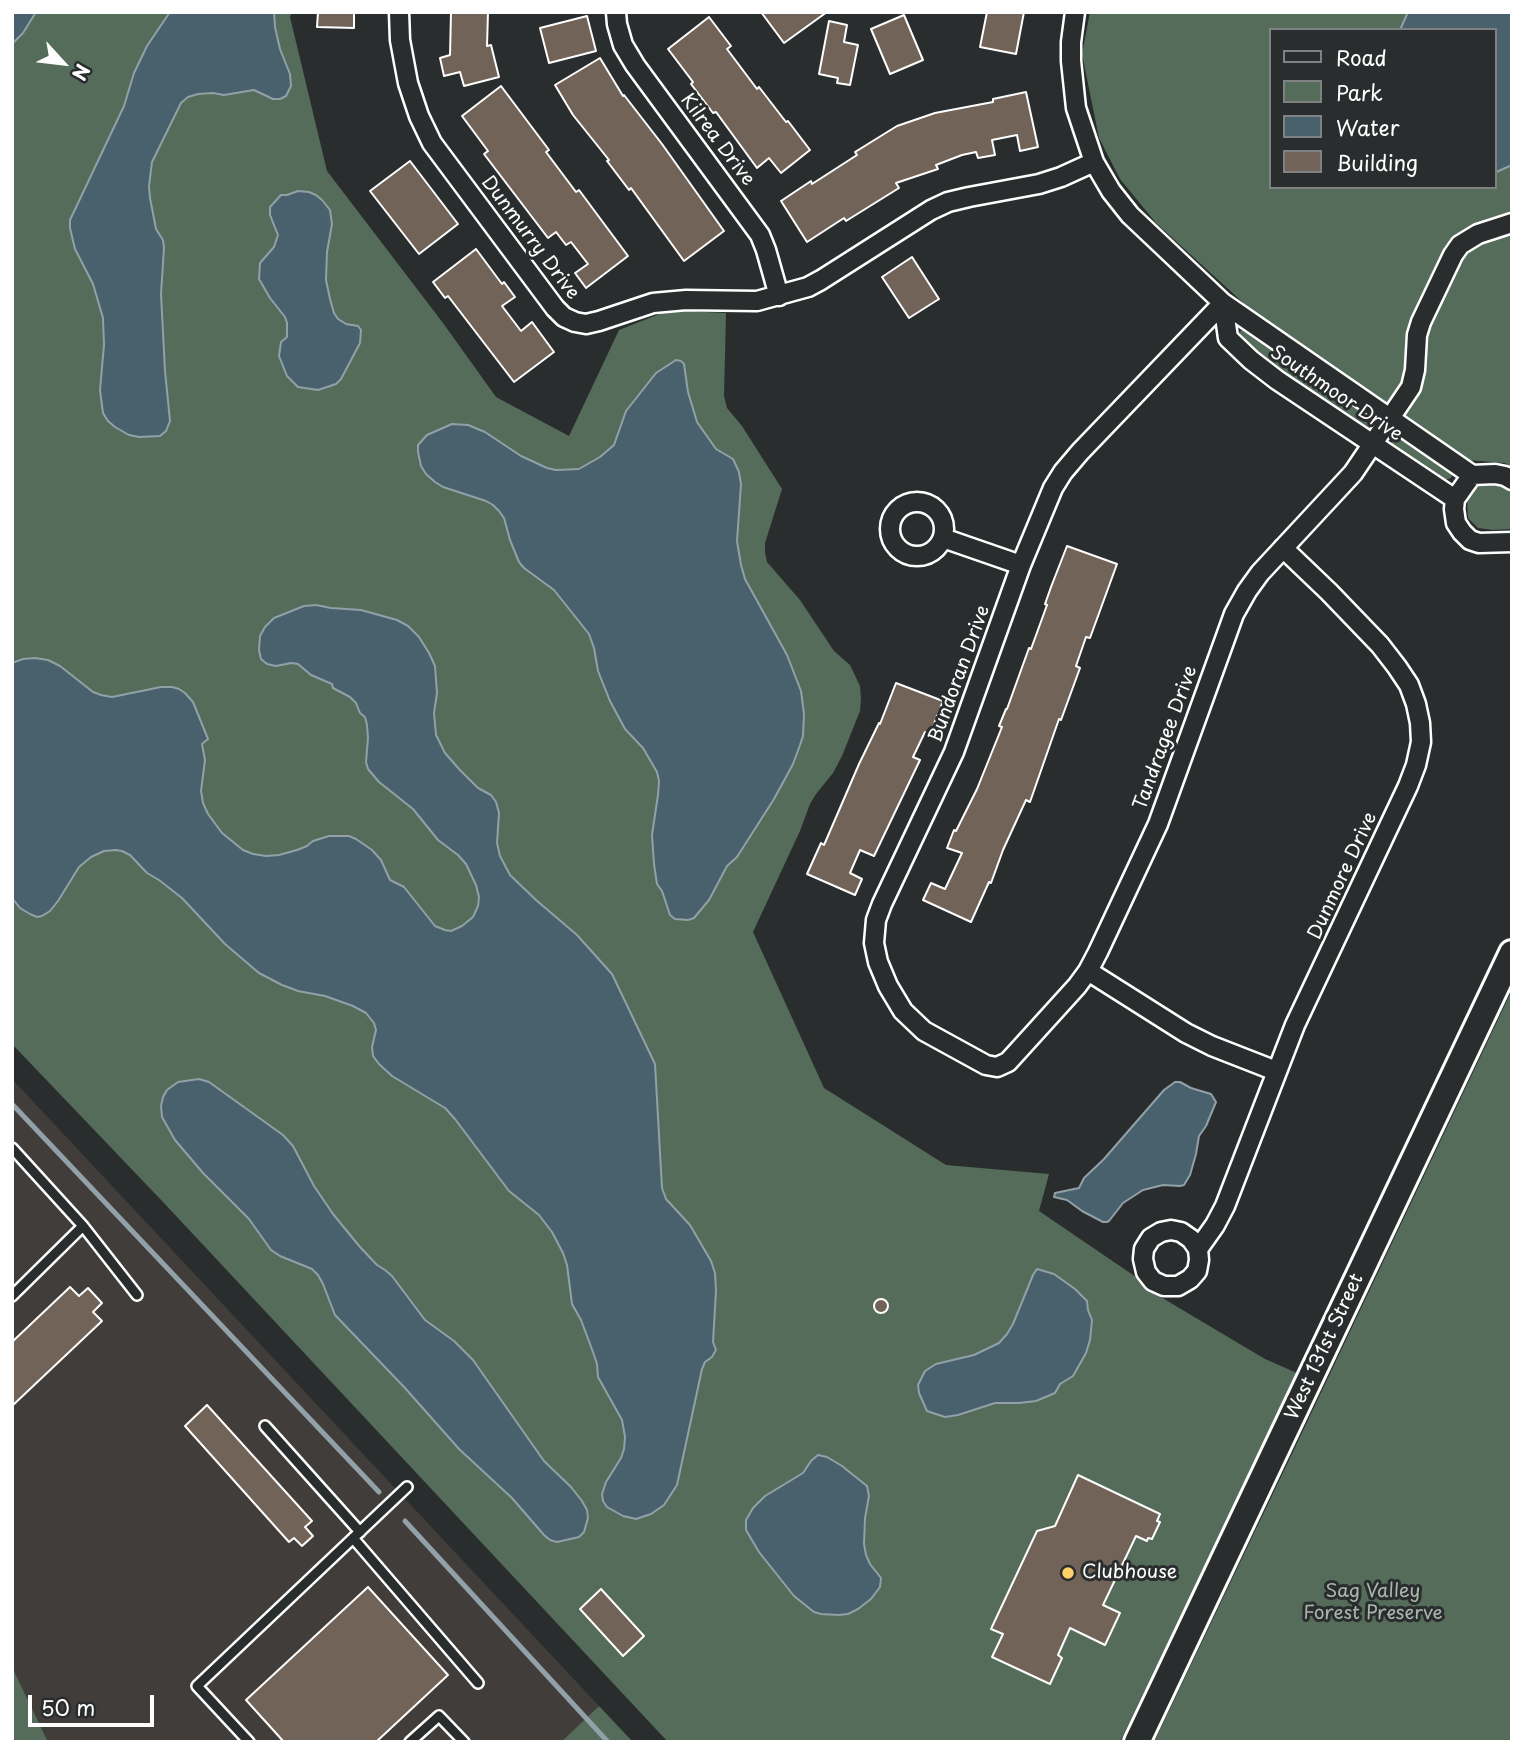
<!DOCTYPE html>
<style>
body{margin:0}
#map{position:relative;width:1524px;height:1754px;overflow:hidden;background:#2a2d2e;font-family:"Playpen Sans",sans-serif}
canvas{display:block}
.frame{position:absolute;inset:0;border:14px solid #fff;pointer-events:none}
.legend{position:absolute;left:1269px;top:28px;width:228px;height:161px;box-sizing:border-box;background:#2a2d2e;border:2px solid #7f8182;margin:0;padding:9px 12px;list-style:none;font-size:21px;color:#fff}
.legend li{display:flex;align-items:center;gap:14px;height:35px}
.legend b{width:35px;border:2px solid #7f8182}
.north{position:absolute;left:28px;top:28px;width:70px;height:70px;-webkit-text-stroke:5px #2a2d2e;paint-order:stroke;rotate:117deg;font-size:19px;font-weight:700;line-height:28px;text-align:center;color:#fff}
.north::after{content:'';display:block;margin:auto;width:24px;height:32px;background:#fff;clip-path:polygon(50% 0,100% 100%,50% 72%,0 100%)}
.scale{position:absolute;left:28px;top:1695px;width:126px;height:32px;box-sizing:border-box;border:4px solid #fff;border-top:0;padding-left:9px;font-size:21px;line-height:24px;white-space:nowrap;color:#fff;-webkit-text-stroke:5px #2a2d2e;paint-order:stroke}
</style>
<div id="map">
<canvas width="1524" height="1754"></canvas>
<div class="frame"></div>
<ul class="legend">
<li><b style="height:9px;background:#2a2d2e"></b>Road</li>
<li><b style="height:19px;background:#546c59"></b>Park</li>
<li><b style="height:19px;background:#49616d"></b>Water</li>
<li><b style="height:19px;background:#726358"></b>Building</li>
</ul>
<div class="north">N</div>
<div class="scale">50 m</div>
</div>
<script>
const ctx = document.querySelector('canvas').getContext('2d');
ctx.lineJoin = 'round';
function paint(path, color) {
  ctx.fillStyle = color;
  ctx.fill(path, 'evenodd');
}
function poly(rows) {
  const path = new Path2D();
  for (const r of rows) {
    if (r.length === 3) {
      path.moveTo(r[0] + r[2], r[1]);
      path.arc(r[0], r[1], r[2], 0, 2 * Math.PI);
      continue;
    }
    path.moveTo(r[0], r[1]);
    for (let i = 2; i < r.length; i += 2) path.lineTo(r[i], r[i + 1]);
  }
  return path;
}
function trace(path, color, width, dash) {
  ctx.strokeStyle = color;
  ctx.lineWidth = width;
  ctx.lineCap = dash ? 'butt' : 'round';
  ctx.setLineDash(dash || []);
  ctx.stroke(path);
}
function drawText(font, color, halo, rows, align = 'center') {
  ctx.font = font + ' "Playpen Sans",sans-serif';
  ctx.lineWidth = 6;
  ctx.setLineDash([]);
  ctx.textBaseline = 'middle';
  ctx.strokeStyle = halo;
  ctx.fillStyle = color;
  for (const [text, x, y, turn = 0] of rows) {
    ctx.save();
    ctx.translate(x, y);
    ctx.rotate((+turn || 0) * Math.PI / 180);
    ctx.textAlign = isNaN(turn) ? turn : align;
    if (halo) ctx.strokeText(text, 0, 0);
    ctx.fillText(text, 0, 0);
    ctx.restore();
  }
}
paint(poly([
 [12,1079,599,1706,561,1742,48,1742,12,1668]
]), '#403d3b');
paint(poly([
 [12,12,292,12,290,17,327,171,443,323,496,397,569,436,619,330,662,313,684,311,726,313,724,396,727,408,742,426,782,489,765,543,765,552,767,562,800,600,834,651,850,665,860,686,861,699,860,711,842,756,833,773,816,794,810,804,800,831,753,932,824,1088,946,1165,1049,1174,1039,1211,1136,1277,1149,1290,1265,1359,1297,1373,1120,1742,668,1742,163,1202,12,1044],
 [1090,12,1512,12,1512,467,1505,463,1467,460,1315,356,1250,309,1156,223,1120,179,1099,138,1082,54],
 [1270,30,1494,30,1494,187,1270,187],
 [1244,329,1253,333,1362,410,1371,422,1368,432,1263,359,1239,332],
 [1402,440,1412,443,1453,472,1451,478,1445,480,1431,473,1395,451,1391,445,1392,441],
 [1481,483,1496,483,1508,489,1512,495,1512,529,1493,530,1478,528,1468,518,1467,498,1471,490],
 [1512,990,1512,1742,1154,1742,1290,1458],
 [12,1667,48,1742,12,1742],
 [599,1706,633,1742,561,1742]
]), '#546c59');
const water = poly([
 [12,12,36,12,23,33,12,44,12,12],
 [170,12,274,12,275,27,280,49,290,74,291,86,286,96,280,99,273,99,254,90,224,95,213,93,198,94,188,97,181,103,152,162,149,186,150,198,156,229,163,240,164,248,161,294,165,371,170,421,166,431,160,436,139,437,129,435,115,427,108,421,103,413,100,390,104,345,103,318,93,284,75,249,70,228,70,220,124,106,134,73,147,46,170,12],
 [1408,12,1512,12,1512,165,1494,173,1494,30,1400,30,1408,12],
 [298,191,309,192,316,195,322,200,330,210,332,224,327,252,326,280,330,299,334,313,338,319,346,324,358,326,361,330,360,343,341,379,336,384,318,390,298,387,287,376,279,356,281,342,287,337,287,323,285,317,270,298,259,279,260,263,274,247,278,235,270,215,270,207,281,195,287,195,298,191],
 [676,360,681,361,684,364,688,392,697,422,716,449,733,459,739,472,741,484,737,541,741,565,745,579,787,655,801,691,804,714,803,736,800,745,793,764,774,799,737,857,727,866,709,900,694,918,688,920,675,919,670,915,662,891,657,884,654,864,652,835,658,795,659,781,657,772,643,748,625,729,610,701,598,671,594,648,589,634,554,590,524,568,519,562,510,540,504,518,499,511,493,505,486,501,443,487,435,482,426,474,421,466,418,452,418,445,427,435,452,424,468,425,485,432,521,456,547,468,556,470,579,469,600,457,614,445,626,411,656,373,676,360],
 [316,605,331,608,361,610,397,620,408,626,419,637,429,653,435,666,437,693,434,713,436,735,445,753,459,769,478,788,491,795,496,802,499,813,497,843,500,856,510,875,536,900,577,935,612,974,655,1064,662,1188,666,1199,690,1225,711,1261,715,1273,716,1291,713,1342,716,1350,712,1357,705,1362,702,1369,677,1485,664,1505,651,1514,636,1519,623,1516,607,1507,603,1501,602,1494,606,1482,621,1458,624,1449,625,1437,622,1420,598,1377,597,1364,593,1352,581,1320,572,1304,567,1265,563,1253,552,1232,539,1215,509,1191,455,1119,445,1108,392,1076,379,1064,373,1056,372,1047,376,1030,374,1023,366,1013,353,1006,325,996,298,991,282,985,259,973,225,944,182,898,159,880,147,873,130,855,122,851,116,850,104,851,91,857,79,867,58,901,50,911,42,916,37,917,30,914,20,908,12,898,12,663,23,659,35,658,48,660,60,666,93,692,101,695,112,697,161,687,172,687,179,689,185,693,193,702,208,739,202,744,205,760,201,791,203,803,208,814,222,833,243,850,253,854,266,856,279,855,297,850,307,846,313,841,329,836,349,836,356,839,372,850,381,860,390,880,404,887,435,926,445,930,451,931,462,926,473,917,478,906,479,897,476,885,466,864,458,855,438,840,413,809,379,782,368,769,366,762,368,738,367,725,365,717,360,713,356,703,350,697,333,688,332,684,311,675,298,664,291,663,276,666,267,664,261,659,259,650,260,636,265,627,274,618,304,606,316,605],
 [199,1079,209,1082,283,1135,293,1146,314,1186,333,1214,360,1247,377,1265,385,1270,392,1276,425,1320,454,1341,473,1360,544,1461,571,1487,582,1501,587,1510,588,1518,584,1532,579,1537,557,1542,550,1540,544,1535,512,1498,459,1449,405,1388,335,1315,323,1284,318,1275,312,1269,280,1256,271,1250,249,1219,203,1173,175,1140,162,1117,161,1106,163,1097,167,1090,178,1082,199,1079],
 [1175,1082,1180,1082,1191,1088,1211,1094,1216,1102,1206,1126,1199,1136,1196,1154,1190,1175,1184,1185,1180,1186,1163,1185,1143,1190,1123,1203,1109,1221,1107,1222,1103,1222,1082,1211,1067,1200,1054,1197,1055,1193,1079,1188,1084,1178,1104,1159,1164,1090,1175,1082],
 [1037,1269,1054,1274,1075,1289,1087,1301,1088,1310,1092,1320,1090,1340,1086,1353,1073,1376,1060,1384,1055,1393,1036,1401,1019,1403,995,1403,958,1415,945,1417,927,1411,919,1393,918,1385,925,1371,936,1364,974,1355,999,1343,1007,1334,1013,1324,1033,1275,1037,1269],
 [818,1455,827,1457,842,1466,867,1486,869,1496,865,1518,864,1544,866,1555,870,1564,881,1578,880,1587,871,1599,858,1609,848,1614,839,1615,821,1614,814,1612,794,1596,759,1552,746,1530,746,1520,753,1508,765,1496,803,1473,811,1461,818,1455]
]);
paint(water, '#49616d');
trace(water, '#92a0a7', 2);
trace(poly([
 [12,1104,379,1492],
 [405,1521,608,1742]
]), '#92a0a7', 5);
const building = poly([
 [318,12,354,12,354,28,317,27,318,12],
 [451,12,488,12,487,46,491,45,499,77,464,86,460,72,444,76,440,58,450,55,451,12],
 [761,12,827,12,784,43,761,12],
 [987,12,1024,12,1016,54,980,47,987,12],
 [904,15,923,60,890,74,871,29,904,15],
 [587,16,596,51,549,63,540,28,587,16],
 [709,17,731,46,727,49,757,89,759,87,786,122,788,121,810,150,781,173,769,158,757,168,716,112,713,113,691,84,693,82,668,49,709,17],
 [829,21,847,25,844,42,858,45,850,85,837,83,838,78,819,74,829,21],
 [600,58,623,96,624,95,662,144,724,231,684,261,631,188,629,190,607,161,609,160,573,115,555,85,600,58],
 [501,86,549,150,546,152,576,192,579,190,628,256,586,288,575,273,588,264,571,242,566,245,556,232,548,238,484,154,488,151,462,116,501,86],
 [1026,92,1038,147,1020,151,1017,135,992,140,995,155,978,158,976,152,962,155,936,165,938,169,896,183,899,188,846,221,844,218,807,242,781,201,811,181,812,184,857,155,855,152,897,126,935,113,993,102,993,99,1026,92],
 [410,161,458,224,419,254,370,191,410,161],
 [476,249,502,284,504,282,515,297,502,306,521,331,532,322,554,352,514,382,448,296,445,298,433,282,476,249],
 [912,257,939,299,909,318,882,277,912,257],
 [1067,546,1117,564,1090,638,1086,637,1076,666,1080,668,1061,720,1059,719,1030,802,1026,800,1003,850,991,883,989,882,971,922,923,900,931,883,945,889,962,853,947,848,954,830,956,831,977,789,1002,727,999,726,1006,709,1007,709,1029,648,1031,649,1047,605,1045,604,1051,587,1067,546],
 [896,683,943,701,930,734,925,732,913,757,920,760,874,856,860,850,850,873,862,879,855,895,807,874,821,843,824,845,859,764,879,723,880,724,896,683],
 [70,1287,79,1296,88,1288,102,1303,93,1312,102,1321,12,1406,12,1342,70,1287],
 [881,1306,7],
 [207,1405,312,1521,305,1527,313,1536,302,1546,294,1538,289,1542,185,1426,207,1405],
 [1078,1475,1160,1514,1157,1521,1160,1522,1152,1539,1148,1538,1147,1541,1136,1536,1103,1605,1120,1613,1105,1645,1070,1628,1058,1655,1062,1658,1050,1684,992,1657,1003,1634,991,1629,1037,1531,1055,1526,1078,1475],
 [368,1587,448,1675,376,1742,284,1742,246,1700,368,1587],
 [601,1589,644,1636,623,1656,580,1609,601,1589]
]);
paint(building, '#726358');
trace(building, '#fff', 2);
const lane = poly([
 [12,1148,83,1226],
 [12,1296,83,1226,137,1295],
 [265,1426,360,1532],
 [353,1538,478,1683],
 [249,1742,197,1686,407,1487],
 [410,1742,439,1716,464,1742]
]);
const street = poly([
 [399,12,400,40,408,83,419,116,432,143,555,308,564,317,575,322,586,324,599,321,653,303,686,300,757,301,808,287,821,280,931,210,948,202,969,197,1039,184,1061,177,1094,162],
 [616,12,617,24,623,45,635,65,760,235,766,250,779,296],
 [1075,12,1071,42,1071,61,1076,108,1094,162,1111,191,1130,215,1223,303,1472,475],
 [1223,303,1080,452,1063,472,1053,488,1021,565,954,752,882,904,876,920,874,943,878,962,888,986,903,1011,924,1031,986,1065,997,1067,1008,1062,1077,986,1088,971,1098,952,1158,824,1225,639,1234,614,1247,591,1260,573,1353,473,1411,387,1415,370,1417,335,1421,322,1453,255,1460,245,1478,234,1512,223],
 [1223,303,1228,338,1251,360,1277,380,1455,499],
 [1512,480,1505,476,1495,474,1472,475,1455,499,1454,509,1456,523,1462,532,1470,540,1479,543,1512,542],
 [917,529,27],
 [943,538,1021,565],
 [1088,971,1186,1033,1212,1046,1276,1071],
 [1198,1249,1191,1239,1181,1232,1171,1230,1161,1232,1151,1238,1144,1249,1143,1259,1146,1272,1153,1281,1164,1286,1178,1286,1190,1279,1197,1271,1199,1260,1198,1249,1215,1225,1225,1206,1295,1025,1408,786,1416,765,1421,742,1420,723,1416,704,1409,685,1397,667,1380,645,1329,592,1283,548]
]);
const secondary = poly([
 [1137,1742,1512,953]
]);
trace(lane, '#fff', 14);
trace(street, '#fff', 23);
trace(secondary, '#fff', 30);
trace(lane, '#2a2d2e', 9);
trace(street, '#2a2d2e', 18);
trace(secondary, '#2a2d2e', 24);
for (const [x, y, r, color] of [
 [1068,1573,7,"#ffd166"]
]) {
  const dot = new Path2D();
  dot.arc(x, y, r, 0, 2 * Math.PI);
  ctx.fillStyle = color;
  ctx.fill(dot);
  trace(dot, '#2a2d2e', 2.5);
}
drawText('19px', '#fff', '#2a2d2e', [
 ["Kilrea Drive",717,140,53],
 ["Dunmurry Drive",530,238,53],
 ["Southmoor Drive",1336,394,34],
 ["Bundoran Drive",960,674,-70],
 ["Tandragee Drive",1166,738,-70],
 ["Dunmore Drive",1343,876,-65],
 ["West 131st Street",1325,1347,-65]
]);
drawText('19px', '#fff', '#2a2d2e', [
 ["Clubhouse",1082,1573]
], 'left');
drawText('19px', '#aab6ac', '#2a2d2e', [
 ["Sag Valley",1373,1592],
 ["Forest Preserve",1373,1614]
]);
</script>
